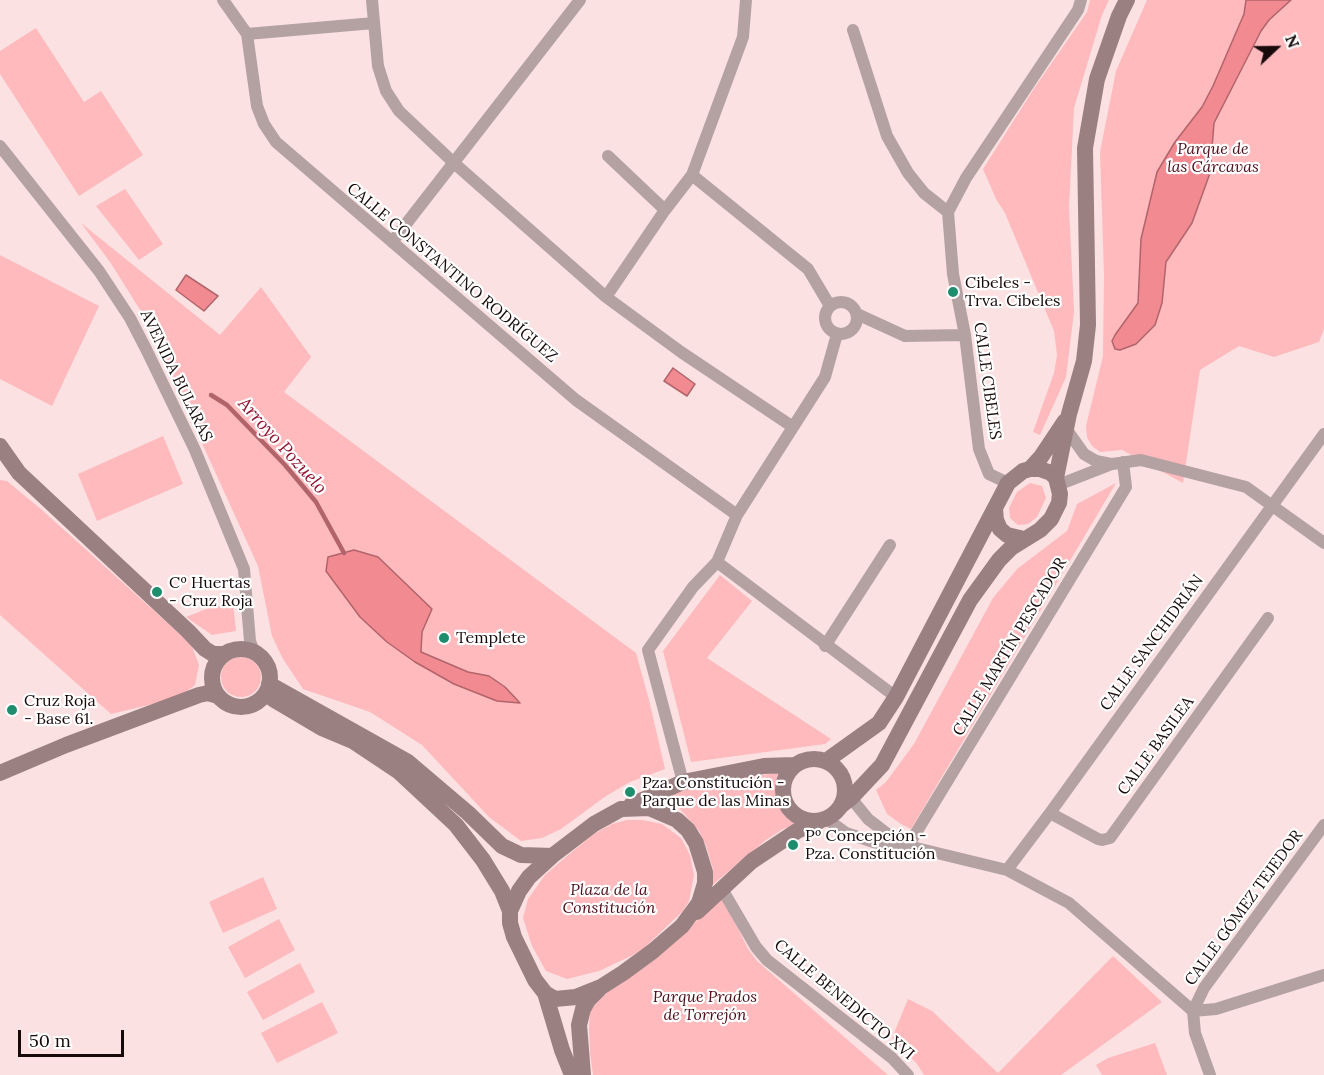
<!DOCTYPE html>
<meta charset="utf-8">
<style>
body{margin:0}
#map{position:relative;width:1324px;height:1075px;overflow:hidden;background:#fbe1e2;font-family:Lora,serif}
canvas{display:block}
.north{position:absolute;left:1246px;top:18px;width:60px;height:60px;-webkit-text-stroke:4px #fff;paint-order:stroke;rotate:68deg;font-size:16px;font-weight:700;line-height:24px;text-align:center;color:#180a0b}
.north::after{content:'';display:block;margin:auto;width:21px;height:27px;background:#180a0b;clip-path:polygon(50% 0,100% 100%,50% 72%,0 100%)}
.scale{position:absolute;left:18px;top:1030px;width:106px;height:27px;box-sizing:border-box;border:3px solid #180a0b;border-top:0;padding-left:8px;font-size:18px;line-height:21px;white-space:nowrap;color:#180a0b;-webkit-text-stroke:4px #fff;paint-order:stroke}
</style>
<div id="map">
<canvas width="1324" height="1075"></canvas>
<div class="north">N</div>
<div class="scale">50 m</div>
</div>
<script>
const ctx = document.querySelector('canvas').getContext('2d');
ctx.lineJoin = 'round';
function paint(path, color) {
  ctx.fillStyle = color;
  ctx.fill(path, 'evenodd');
}
function poly(rows) {
  const path = new Path2D();
  for (const r of rows) {
    if (r.length === 3) {
      path.moveTo(r[0] + r[2], r[1]);
      path.arc(r[0], r[1], r[2], 0, 2 * Math.PI);
      continue;
    }
    path.moveTo(r[0], r[1]);
    for (let i = 2; i < r.length; i += 2) path.lineTo(r[i], r[i + 1]);
  }
  return path;
}
function trace(path, color, width, dash) {
  ctx.strokeStyle = color;
  ctx.lineWidth = width;
  ctx.lineCap = dash ? 'butt' : 'round';
  ctx.setLineDash(dash || []);
  ctx.stroke(path);
}
function drawText(font, color, halo, rows, align = 'center') {
  ctx.font = font + ' Lora,serif';
  ctx.lineWidth = 4.5;
  ctx.setLineDash([]);
  ctx.textBaseline = 'middle';
  ctx.strokeStyle = halo;
  ctx.fillStyle = color;
  for (const [text, x, y, turn = 0] of rows) {
    ctx.save();
    ctx.translate(x, y);
    ctx.rotate((+turn || 0) * Math.PI / 180);
    ctx.textAlign = isNaN(turn) ? turn : align;
    if (halo) ctx.strokeText(text, 0, 0);
    ctx.fillText(text, 0, 0);
    ctx.restore();
  }
}
paint(poly([
 [1090,0,1109,0,1102,15,1074,108,1069,207,1074,312,1066,377,1040,435,1033,432,1054,373,1057,355,1054,331,1005,213,996,199,983,169,1033,90,1087,12],
 [1147,0,1324,0,1324,329,1319,342,1274,357,1239,346,1200,370,1183,483,1122,450,1100,452,1092,446,1087,437,1086,426,1103,356,1104,274,1100,152,1116,71],
 [36,28,84,102,101,91,143,155,79,196,0,74,0,51],
 [125,189,163,244,139,260,96,206],
 [81,223,220,335,261,287,311,357,284,392,636,653,649,700,665,769,630,782,606,796,561,829,542,838,521,841,489,817,422,745,370,712,303,689,283,659,272,636,258,566,144,316,110,262],
 [0,255,99,306,52,406,0,379],
 [163,436,183,484,97,521,78,474],
 [0,480,7,481,42,510,191,644,199,665,195,685,178,698,111,714,0,615],
 [1030,483,1042,486,1046,498,1037,517,1028,524,1018,525,1010,518,1009,508,1017,492],
 [1116,483,911,829,901,824,887,814,876,790,886,782,914,744,993,598,1017,569,1067,531,1077,504],
 [720,575,752,601,707,658,831,739,825,744,691,762,663,651],
 [233,603,236,631,212,635,186,617,209,608],
 [241,677,20],
 [778,773,776,783,776,797,783,813,796,825,783,829,766,840,710,887,712,881,713,869,706,846,699,831,680,809,656,801,705,782],
 [627,820,642,820,662,824,681,838,690,855,694,875,689,901,683,911,645,947,633,955,599,971,567,979,546,971,532,946,523,918,528,899,545,875,567,856,594,834,612,824],
 [263,877,277,909,223,933,209,902],
 [723,897,748,949,757,961,888,1075,593,1075,590,1052,589,1027,590,1013,594,1004,600,996,653,960],
 [279,919,295,950,245,978,228,947],
 [1113,956,1162,1002,1061,1075,924,1075,917,1064,892,1038,908,999,932,1011,998,1073],
 [300,963,315,992,263,1020,247,992],
 [322,1002,338,1033,277,1063,261,1033],
 [1155,1043,1167,1075,1102,1075,1096,1065,1108,1058]
]), '#febabd');
const water = poly([
 [1246,0,1291,0,1269,20,1261,31,1214,123,1210,173,1192,223,1166,262,1162,303,1155,325,1136,344,1120,350,1115,349,1112,341,1115,335,1138,303,1141,239,1157,172,1175,142,1202,107,1213,86,1244,14,1246,0],
 [186,275,218,296,204,311,176,290,186,275],
 [673,368,695,384,687,396,664,381,673,368],
 [354,550,378,557,432,609,422,632,421,652,468,672,489,676,505,687,520,703,497,701,454,684,415,662,387,642,360,617,326,571,328,557,354,550]
]);
paint(water, '#f28a92');
trace(water, '#b1646a', 1.5);
trace(poly([
 [211,395,227,405,285,465,316,502,344,553]
]), '#b1646a', 4.5);
trace(poly([
 [223,0,247,34,257,106,264,124,276,142,576,400,737,515],
 [372,0,378,66,386,91,399,111,454,163,606,297,681,352,793,427],
 [853,30,887,136,908,173,924,193,948,212],
 [247,34,374,23],
 [0,146,99,271,130,318,146,349,195,450,244,569,250,641,254,652],
 [608,156,665,210],
 [692,175,808,269,830,306],
 [392,242,580,0],
 [606,297,665,210,692,175,743,37,746,0],
 [841,318,16],
 [857,314,905,336,965,335],
 [1067,430,1084,454,1096,461,1111,464],
 [1008,483,989,474,979,449,965,335,953,274,948,212,966,178,1078,10,1081,0],
 [1058,485,1112,464,1141,460,1246,487,1324,543],
 [717,562,896,697],
 [825,646,890,545],
 [683,782,648,650,693,587,717,562,737,515,825,377,837,334],
 [845,786,851,798,868,819,894,839,908,846,1007,870,1069,903,1193,1011,1195,1033,1210,1075],
 [1050,813,1098,839,1102,840,1110,838,1268,618],
 [827,819,846,833,892,848,907,846],
 [908,846,1126,487,1123,462],
 [1007,870,1050,813,1324,434],
 [722,889,756,947,767,960,892,1058,908,1075],
 [1193,1011,1204,988,1324,825],
 [1193,1011,1216,1009,1324,975]
]), '#b4a2a2', 12);
trace(poly([
 [0,446,19,473,188,631,205,649,213,654,223,654],
 [1030,469,1041,457,1065,421],
 [1056,478,1069,414,1084,361,1088,325,1085,148,1097,79,1119,16,1127,0],
 [995,509,996,520,1000,529,1007,535,1024,539],
 [241,678,29],
 [269,684,408,762,468,813,502,846,521,855,552,856],
 [273,699,322,728,353,741,398,771,456,825,483,860,502,891,510,911],
 [814,790,31],
 [826,761,879,723,896,697,1008,483,1023,471,1030,469,1040,469,1051,473,1056,478,1060,494,1059,503,1051,519,1040,530,1011,548,999,560,970,600,882,765,851,798,842,805],
 [0,773,66,745,199,695,208,693,218,696],
 [631,805,683,782,764,766,794,765],
 [649,808,677,820,688,830,696,843,705,872,705,883,699,903,682,926,653,951,623,973,601,987,576,997,555,999,545,993,535,980,514,937,510,923,510,911,519,891,529,877,552,856,594,824,621,809,649,808],
 [697,912,752,861,797,831,818,822],
 [545,993,562,1050,572,1075],
 [583,1075,579,1025,583,1009,588,1000,599,989]
]), '#9a8081', 16);
for (const [x, y, r, color] of [
 [953,292,6,"#1d8d6d"],
 [157,592,6,"#1d8d6d"],
 [444,638,6,"#1d8d6d"],
 [12,710,6,"#1d8d6d"],
 [630,792,6,"#1d8d6d"],
 [793,845,6,"#1d8d6d"]
]) {
  const dot = new Path2D();
  dot.arc(x, y, r, 0, 2 * Math.PI);
  ctx.fillStyle = color;
  ctx.fill(dot);
  trace(dot, '#fff', 2);
}
drawText('italic 16px', '#4e0d19', '#fff', [
 ["Parque de",1213,149],
 ["las Cárcavas",1213,167],
 ["Plaza de la",609,890],
 ["Constitución",609,908],
 ["Parque Prados",705,997],
 ["de Torrejón",705,1015]
]);
drawText('16px', '#180a0b', '#fff', [
 ["CALLE CONSTANTINO RODRÍGUEZ",452,273,40],
 ["AVENIDA BULARAS",176,376,64],
 ["CALLE CIBELES",987,381,82],
 ["CALLE SANCHIDRIÁN",1152,643,-54],
 ["CALLE MARTÍN PESCADOR",1010,647,-59],
 ["CALLE BASILEA",1156,746,-54],
 ["CALLE GÓMEZ TEJEDOR",1244,908,-54],
 ["CALLE BENEDICTO XVI",844,1000,40]
]);
drawText('16px', '#180a0b', '#fff', [
 ["Cibeles -",965,283],
 ["Trva. Cibeles",965,301],
 ["Cº Huertas",169,583],
 ["- Cruz Roja",169,601],
 ["Templete",456,638],
 ["Cruz Roja",24,701],
 ["- Base 61.",24,719],
 ["Pza. Constitución -",642,783],
 ["Parque de las Minas",642,801],
 ["Pº Concepción -",805,836],
 ["Pza. Constitución",805,854]
], 'left');
drawText('italic 18px', '#911430', '#fff', [
 ["Arroyo Pozuelo",282,446,48]
]);
</script>
